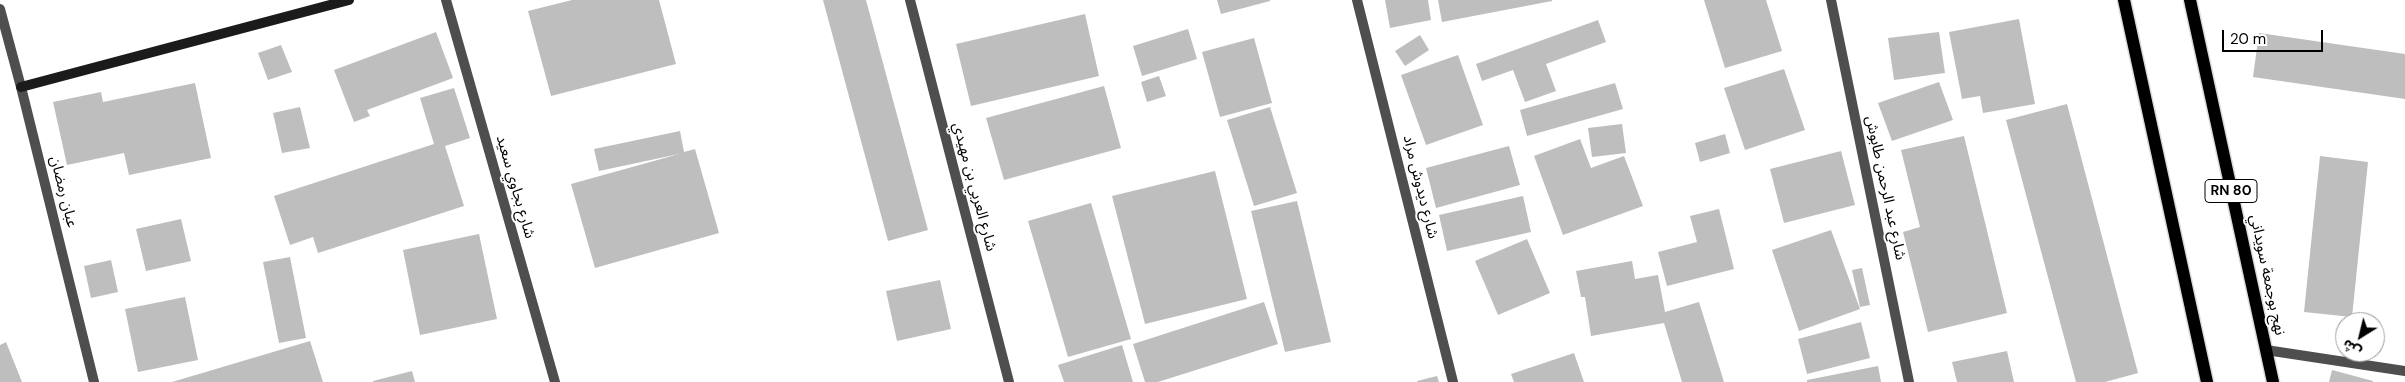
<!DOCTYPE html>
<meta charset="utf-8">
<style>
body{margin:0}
#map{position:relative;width:2405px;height:382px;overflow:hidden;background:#fff;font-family:"DM Sans","Noto Sans Arabic",sans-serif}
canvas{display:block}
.north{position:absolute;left:2335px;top:312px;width:50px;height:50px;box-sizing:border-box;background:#fff;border:1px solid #999;border-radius:50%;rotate:216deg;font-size:14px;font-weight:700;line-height:20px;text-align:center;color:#000}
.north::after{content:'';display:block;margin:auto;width:18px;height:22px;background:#000;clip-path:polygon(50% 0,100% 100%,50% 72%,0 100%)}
.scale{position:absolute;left:2222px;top:30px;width:101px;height:22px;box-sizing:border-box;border:2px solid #000;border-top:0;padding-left:6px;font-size:15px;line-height:18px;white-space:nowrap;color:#000;-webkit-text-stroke:4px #fff;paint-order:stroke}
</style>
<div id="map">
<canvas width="2405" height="382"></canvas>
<div class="north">ش</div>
<div class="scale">20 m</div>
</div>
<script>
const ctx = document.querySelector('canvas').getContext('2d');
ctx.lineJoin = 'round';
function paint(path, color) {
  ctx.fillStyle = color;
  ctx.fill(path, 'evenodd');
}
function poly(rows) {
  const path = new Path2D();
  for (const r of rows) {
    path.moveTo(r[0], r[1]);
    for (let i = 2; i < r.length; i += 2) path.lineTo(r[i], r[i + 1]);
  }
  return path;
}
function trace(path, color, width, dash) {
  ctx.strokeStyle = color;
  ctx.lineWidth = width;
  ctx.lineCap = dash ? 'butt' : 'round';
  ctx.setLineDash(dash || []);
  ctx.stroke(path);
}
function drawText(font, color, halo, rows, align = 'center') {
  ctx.font = font + ' "DM Sans","Noto Sans Arabic",sans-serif';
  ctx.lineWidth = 4;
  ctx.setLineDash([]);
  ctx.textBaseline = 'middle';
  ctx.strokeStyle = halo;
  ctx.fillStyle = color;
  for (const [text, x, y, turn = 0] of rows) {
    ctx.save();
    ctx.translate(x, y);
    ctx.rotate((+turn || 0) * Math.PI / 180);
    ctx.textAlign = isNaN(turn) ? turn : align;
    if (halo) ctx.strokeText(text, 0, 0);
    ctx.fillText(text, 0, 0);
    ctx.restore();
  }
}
paint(poly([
 [572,0,659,0,676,64,551,96,528,11],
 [823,0,866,0,928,230,888,241],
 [1217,0,1270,0,1270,1,1221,14],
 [1385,0,1428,0,1431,20,1390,28],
 [1438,0,1552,0,1552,1,1442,22],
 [1704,0,1766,0,1782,51,1725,68],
 [1085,14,1099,76,971,106,956,44],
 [2019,19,2035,104,1983,113,1980,96,1962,99,1949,32],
 [1598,20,1606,42,1546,64,1556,91,1525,102,1513,70,1482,81,1476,64],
 [1188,29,1197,59,1142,76,1133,46],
 [436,32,453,78,367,110,370,116,354,122,334,70],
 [1939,32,1945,73,1894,80,1888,38],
 [2259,33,2405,54,2405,99,2253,77],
 [1420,35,1429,50,1405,66,1395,51],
 [1254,38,1272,103,1220,117,1202,52],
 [281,45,292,72,268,80,258,53],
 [1458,55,1483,125,1426,145,1401,75],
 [1784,69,1805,130,1745,150,1724,88],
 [1159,76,1166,96,1147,102,1141,82],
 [1939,82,1953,120,1892,141,1878,103],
 [195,83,211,158,129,175,124,153,67,165,53,102,101,92,103,102],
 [1615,83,1623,109,1527,136,1520,110],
 [1104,86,1121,148,1004,180,986,118],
 [454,88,470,138,445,146,464,206,318,253,313,237,290,245,274,196,434,144,420,98],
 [2067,104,2138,373,2105,382,2076,382,2006,120],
 [300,107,310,148,282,153,273,113],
 [1270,107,1297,193,1254,206,1227,120],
 [1622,124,1626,153,1592,157,1588,128],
 [680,131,684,152,695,149,719,233,595,268,571,184,679,154,599,171,594,149],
 [1725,134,1730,153,1700,162,1695,143],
 [1964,136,2007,313,1928,332,1903,232,1920,227,1901,150],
 [1580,139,1591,168,1624,156,1643,206,1563,235,1534,156],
 [1509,146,1520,185,1436,208,1426,168],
 [1841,151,1855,205,1784,223,1770,169],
 [2320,156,2368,162,2352,317,2304,312],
 [1215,171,1247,299,1145,324,1112,196],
 [1523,196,1531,232,1447,251,1439,215],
 [1297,201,1331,342,1285,352,1251,211],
 [1091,203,1131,339,1068,357,1028,221],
 [1719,209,1734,269,1667,286,1658,252,1697,242,1690,216],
 [181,219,191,261,146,271,136,229],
 [1831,230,1860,309,1799,331,1772,250],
 [479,234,497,319,420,335,403,250],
 [1527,239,1550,293,1498,315,1475,261],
 [290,257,306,338,279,343,263,262],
 [111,260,118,292,91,298,84,266],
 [1632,261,1635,279,1658,275,1665,312,1699,302,1724,382,1682,382,1664,323,1591,336,1585,297,1581,297,1576,271],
 [1862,268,1870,305,1860,307,1852,270],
 [940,280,951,329,897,341,886,291],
 [185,297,198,360,138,372,125,309],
 [1264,302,1278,344,1158,382,1145,382,1133,344],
 [1861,322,1870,358,1807,374,1798,339],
 [310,341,323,382,172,382],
 [6,342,22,382,0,382,0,345],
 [1122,345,1133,382,1064,382,1058,365],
 [2007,351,2014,382,1957,382,1952,362],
 [1574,353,1584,382,1514,382,1511,374],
 [1878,366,1881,382,1807,382,1807,380],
 [2332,370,2373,381,2373,382,2329,382],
 [412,371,415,382,373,382,373,381],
 [1437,376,1439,382,1417,382,1417,381]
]), '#bebebe');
const primary = poly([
 [2124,0,2207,382],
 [2190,0,2273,382]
]);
trace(primary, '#dbdbdb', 15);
trace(poly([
 [446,0,555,382],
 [910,0,1009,382],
 [1357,0,1453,382],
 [1831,0,1909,382],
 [0,9,21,87,94,382],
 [2266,350,2405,371]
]), '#4e4e4e', 10);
trace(poly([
 [21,87,349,0]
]), '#1b1b1b', 10);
trace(primary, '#000', 12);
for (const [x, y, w] of [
 [2231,191,52]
]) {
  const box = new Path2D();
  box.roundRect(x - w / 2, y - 11.5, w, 23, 4);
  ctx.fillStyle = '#fff';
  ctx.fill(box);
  trace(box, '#000', 1);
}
drawText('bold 14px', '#000', null, [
 ["RN 80",2231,191]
]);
drawText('15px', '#000', '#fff', [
 ["شارع بجاوي سعيد",515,187,74],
 ["شارع العربي بن مهيدي",974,187,75],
 ["شارع ديدوش مراد",1420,187,76],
 ["شارع عبد الرحمن طابوش",1885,188,78],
 ["عبان رمضان",63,192,76],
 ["نهج بوجمعة سويداني",2267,275,78]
]);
</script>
